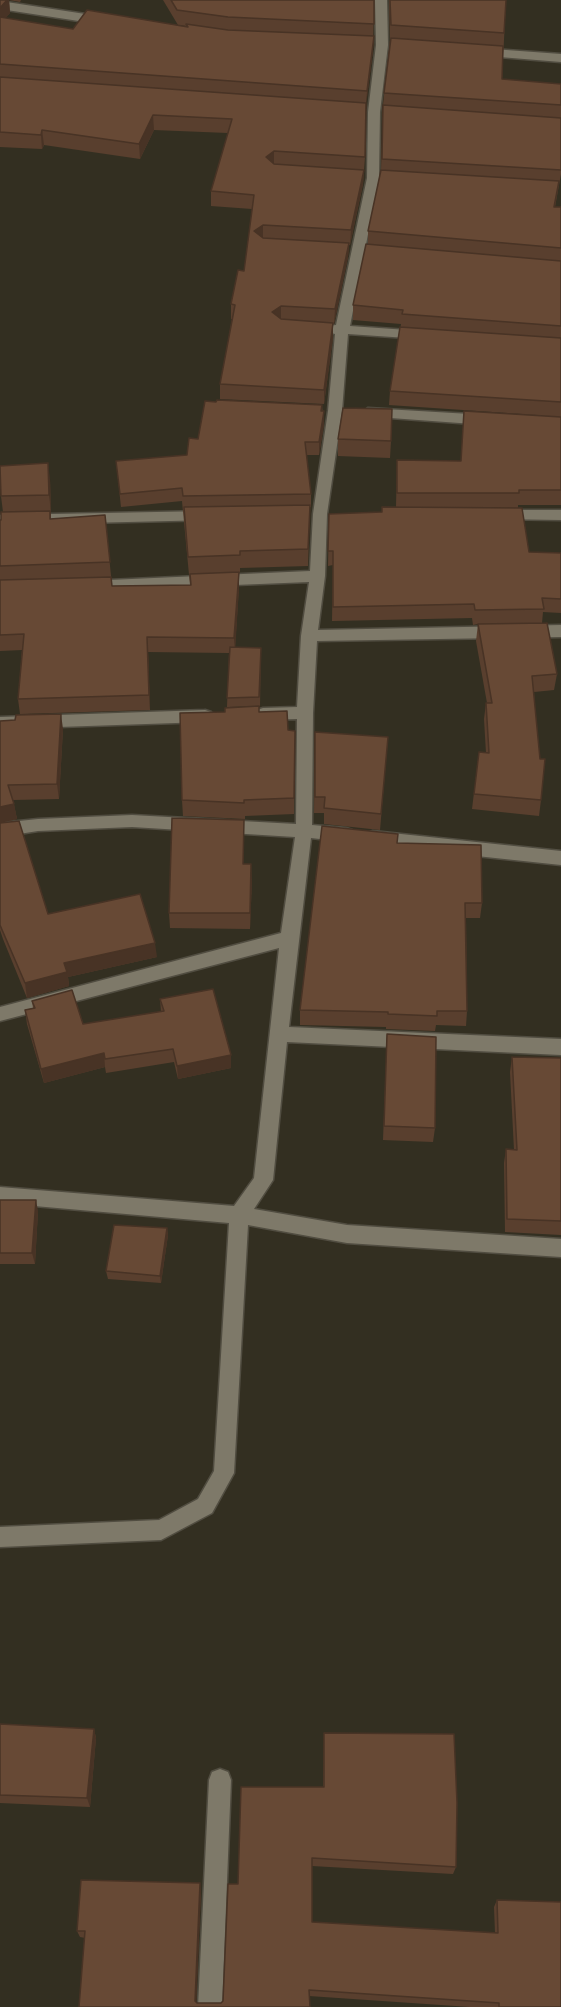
<!DOCTYPE html>
<style>
body{margin:0}
canvas{display:block;background:#332f21}
</style>
<canvas width="561" height="2007"></canvas>
<script>
const ctx = document.querySelector('canvas').getContext('2d');
ctx.lineJoin = 'round';
function poly(rows) {
  const path = new Path2D();
  for (const r of rows) {
    path.moveTo(r[0], r[1]);
    for (let i = 2; i < r.length; i += 2) path.lineTo(r[i], r[i + 1]);
  }
  return path;
}
function trace(path, color, width, dash) {
  ctx.strokeStyle = color;
  ctx.lineWidth = width;
  ctx.lineCap = dash ? 'butt' : 'round';
  ctx.setLineDash(dash || []);
  ctx.stroke(path);
}
function paint(path, color) {
  ctx.fillStyle = color;
  ctx.fill(path, 'evenodd');
}
const minor = poly([
 [375,0,387,0,388,45,380,112,379,178,350,326,422,331,429,335,422,339,348,334,342,411,327,514,325,576,318,630,561,625,561,637,317,641,313,713,312,825,346,828,352,830,354,835,352,840,346,842,311,838,289,1027,561,1039,561,1055,287,1042,273,1180,254,1209,347,1225,561,1239,561,1257,347,1243,248,1225,234,1473,212,1513,161,1540,0,1547,0,1527,159,1520,198,1499,214,1471,229,1223,0,1203,0,1187,234,1206,254,1178,279,948,0,1021,0,1007,281,933,295,837,132,827,38,831,0,837,0,823,38,819,132,815,296,824,297,719,263,720,257,718,255,714,257,710,263,708,297,707,301,636,309,582,87,591,82,590,79,586,82,582,87,581,310,571,313,514,328,411,335,334,327,332,325,329,327,326,336,325,367,178,368,112,376,45,375,0],
 [0,1,105,17,111,21,105,25,0,9,0,1],
 [479,48,561,54,561,62,475,55,473,52,479,48],
 [368,408,487,415,494,420,487,425,363,416,361,413,368,408],
 [500,510,561,510,561,520,495,519,493,515,500,510],
 [208,511,213,512,215,516,213,520,0,525,0,515,208,511],
 [205,710,211,712,213,716,211,720,205,722,0,729,0,717,205,710],
 [373,831,561,851,561,865,373,845,367,843,365,838,367,833,373,831],
 [220,1769,228,1772,231,1780,222,2007,198,2007,209,1780,212,1772,220,1769]
]);
trace(minor, '#514d41', 3);
paint(minor, '#7e7969');
paint(poly([
 [0,0,21,0,20,2,9,0,10,13,5,18,73,29,186,27,186,26,178,25,163,0,374,0,373,50,366,104,365,157,363,184,350,245,349,245,348,257,334,324,333,324,333,337,324,404,220,399,220,384,232,319,231,319,231,304,244,271,252,209,211,206,211,191,228,133,154,130,140,159,44,145,42,149,0,147],
 [389,0,506,0,502,79,561,84,561,174,555,207,561,207,561,505,518,505,518,508,396,507,397,460,461,461,464,411,552,416,389,405,390,391,401,324,353,320,353,305,368,244,368,231,381,170,383,105,390,40],
 [322,405,324,424,319,455,306,455,311,494,311,507,310,507,308,566,240,568,240,572,218,573,239,572,239,587,235,648,261,648,260,706,227,707,229,653,148,652,150,710,20,714,18,699,22,650,0,651,0,520,1,520,3,512,1,496,50,479,51,519,105,515,112,586,190,585,182,501,121,507,116,461,187,455,198,439],
 [338,439,391,441,390,458,338,456],
 [329,514,529,552,561,553,561,613,543,612,542,623,557,674,554,690,534,692,541,800,539,816,472,809,479,752,486,753,484,719,486,703,487,703,476,641,478,624,473,625,472,618,332,621,333,565,328,566],
 [259,712,288,730,295,731,294,814,245,816,245,819,183,816,182,800],
 [0,721,63,729,59,799,13,800,17,819,0,823],
 [315,732,388,737,380,830,324,824,324,813,314,813],
 [0,823,48,914,157,957,68,977,69,986,27,998,3,939,0,930],
 [244,836,243,864,252,879,250,929,170,928,169,913],
 [397,843,482,903,480,918,466,918,467,1011,466,1026,436,1025,435,1031,386,1029,386,1027,300,1025,300,1010],
 [160,999,231,1068,178,1079,174,1062,106,1073,105,1067,44,1083,27,1024,25,1010,33,1008,32,1001,83,1024,161,1012],
 [387,1034,435,1128,433,1142,383,1140],
 [512,1057,561,1058,561,1235,505,1232,504,1163,506,1149,514,1150,510,1072],
 [0,1200,38,1211,35,1264,0,1264],
 [167,1228,168,1235,161,1283,108,1279,106,1271],
 [0,1724,94,1729,96,1738,90,1807,0,1803],
 [324,1733,456,1867,453,1874,312,1866,312,1922,495,1933,494,1907,497,1900,561,2007,470,2007,309,1996,310,2007,79,2007,85,1938,80,1937,77,1931,201,1891,196,2003,221,2003,223,2001,238,1884,323,1787]
]), '#593f2e');
paint(poly([
 [7,0,9,0,10,13,0,25,0,8],
 [374,36,373,50,366,106,367,91],
 [153,115,154,130,140,159,139,144],
 [42,130,44,145,42,149,41,135],
 [274,151,274,166,266,157],
 [364,170,363,184,350,245,351,230],
 [263,225,263,240,254,231],
 [349,243,348,257,334,324,335,309],
 [281,306,281,321,272,312],
 [333,323,333,337,324,404,324,390],
 [324,411,324,424,319,455,319,442],
 [48,463,50,479,51,512,49,495],
 [239,572,239,587,235,653,234,638],
 [147,637,148,652,150,710,149,695],
 [61,714,63,729,59,799,57,784],
 [14,804,17,819,0,823,0,807],
 [251,864,252,879,250,929,250,913],
 [155,943,157,957,68,977,69,986,27,998,25,983,64,963],
 [104,1053,105,1067,44,1083,41,1069],
 [231,1055,231,1068,178,1079,177,1066],
 [36,1200,38,1211,35,1264,32,1253],
 [167,1228,168,1235,161,1283,160,1276],
 [94,1729,96,1738,90,1807,87,1798],
 [200,1883,201,1891,196,2007,195,2001]
]), '#483325');
const building = poly([
 [0,0,7,0,0,8,0,0],
 [171,0,374,0,374,24,228,17,177,10,171,0],
 [390,0,506,0,504,33,391,25,390,0],
 [87,10,188,27,186,24,228,30,374,36,367,91,0,64,0,17,73,29,87,10],
 [391,38,503,46,502,79,561,84,561,105,384,93,391,38],
 [0,77,366,103,365,157,274,151,266,157,274,164,364,170,351,230,263,225,254,231,263,238,349,243,335,309,281,306,272,312,281,319,333,323,324,390,220,384,235,305,231,304,238,270,244,271,254,195,211,191,232,119,153,115,139,144,42,130,41,135,0,132,0,77],
 [383,105,561,118,561,170,382,159,383,105],
 [381,170,559,181,554,207,561,207,561,248,368,231,381,170],
 [366,244,561,261,561,326,402,314,403,310,353,305,366,244],
 [400,327,561,338,561,402,390,391,400,327],
 [217,400,322,405,321,411,324,411,319,442,305,442,311,494,183,496,182,488,120,494,116,461,187,455,189,438,198,439,205,401,216,402,217,400],
 [343,408,392,409,391,441,338,439,343,408],
 [464,411,561,417,561,490,519,490,519,493,397,493,397,460,461,461,464,411],
 [48,463,49,495,1,496,0,466,48,463],
 [310,505,308,549,240,551,240,555,188,557,184,507,310,505],
 [382,507,522,508,529,552,561,553,561,599,542,598,544,609,475,610,474,604,333,607,333,551,328,551,329,514,382,512,382,507],
 [50,511,50,519,105,515,110,562,0,566,0,520,1,520,1,512,50,511],
 [239,572,234,638,147,637,149,695,18,699,24,634,0,635,0,580,111,577,112,586,191,585,190,574,239,572],
 [547,623,557,674,532,676,540,759,545,759,541,800,474,794,479,752,489,753,486,703,492,703,478,624,547,623],
 [230,647,261,648,259,697,227,698,230,647],
 [259,706,259,712,287,711,288,730,295,731,294,798,244,800,244,803,182,800,180,713,225,712,225,708,259,706],
 [61,714,57,784,8,785,14,804,0,807,0,721,15,720,16,715,61,714],
 [315,732,388,737,381,814,324,808,325,797,315,797,315,732],
 [172,818,244,820,243,864,251,864,250,913,169,913,172,818],
 [19,821,48,914,140,894,155,943,64,963,67,972,25,983,0,925,0,823,19,821],
 [322,826,398,834,397,843,481,845,482,903,465,903,467,1011,437,1011,437,1016,388,1014,388,1012,300,1010,322,826],
 [213,989,231,1055,177,1066,173,1049,105,1059,104,1053,41,1069,25,1010,35,1008,32,1001,72,990,83,1024,164,1011,160,999,213,989],
 [387,1034,436,1037,435,1128,384,1126,387,1034],
 [512,1057,561,1058,561,1221,507,1219,506,1149,517,1150,512,1057],
 [0,1200,36,1200,32,1253,0,1253,0,1200],
 [114,1225,167,1228,160,1276,106,1271,114,1225],
 [0,1724,94,1729,87,1798,0,1795,0,1724],
 [324,1733,454,1734,457,1803,456,1867,312,1858,312,1922,498,1933,497,1900,561,1902,561,2007,499,2007,499,2003,309,1990,310,2007,79,2007,85,1931,77,1931,81,1880,200,1883,195,2001,197,2003,221,2003,223,2001,228,1884,238,1884,241,1787,324,1787,324,1733]
]);
paint(building, '#674935');
trace(building, '#483325', 1.5);
</script>
